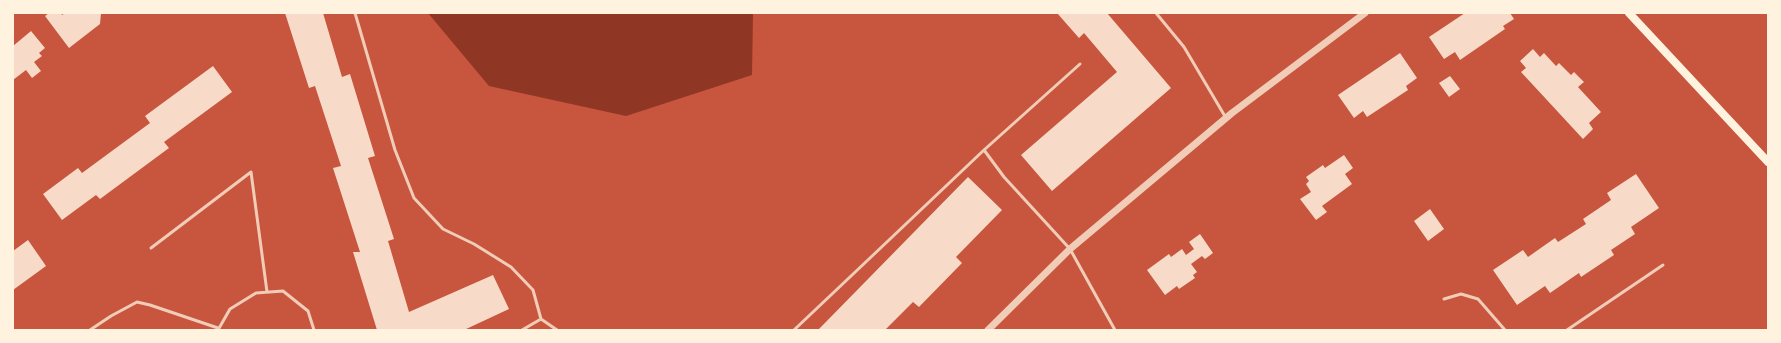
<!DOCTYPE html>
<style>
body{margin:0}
#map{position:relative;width:1781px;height:343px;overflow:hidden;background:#c8553d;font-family:Figtree,sans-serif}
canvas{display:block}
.frame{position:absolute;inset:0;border:14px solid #fff3e0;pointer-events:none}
</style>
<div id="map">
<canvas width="1781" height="343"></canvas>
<div class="frame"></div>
</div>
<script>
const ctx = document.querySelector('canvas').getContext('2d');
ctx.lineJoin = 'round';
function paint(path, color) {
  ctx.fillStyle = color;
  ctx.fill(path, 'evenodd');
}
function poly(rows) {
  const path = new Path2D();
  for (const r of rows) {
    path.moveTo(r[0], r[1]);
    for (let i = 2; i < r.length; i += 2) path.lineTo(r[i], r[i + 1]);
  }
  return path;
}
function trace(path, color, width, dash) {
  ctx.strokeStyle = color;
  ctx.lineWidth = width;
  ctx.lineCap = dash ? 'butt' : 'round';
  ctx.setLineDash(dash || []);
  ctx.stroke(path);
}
paint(poly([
 [428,13,753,13,752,75,626,116,489,86]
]), '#8f3625');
paint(poly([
 [49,13,61,13,62,15,65,13,101,13,100,24,69,48,45,16],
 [285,13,323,13,342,77,350,74,375,156,368,158,394,239,388,241,409,312,493,275,509,309,464,330,377,330,353,252,360,252,333,168,341,166,315,86,309,88],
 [1057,13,1107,13,1171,88,1052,191,1021,155,1117,72,1084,33,1079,38],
 [1465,13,1510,13,1514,19,1503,26,1505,29,1460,60,1455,52,1444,59,1429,37],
 [31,31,45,48,39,53,42,56,34,62,41,71,32,78,26,70,13,80,13,46],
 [1533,49,1540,57,1544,53,1556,66,1559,63,1571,75,1574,72,1584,82,1578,87,1601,112,1589,123,1593,129,1583,139,1521,72,1526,68,1520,61],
 [1400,53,1417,78,1406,86,1408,90,1367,117,1363,111,1354,118,1338,95],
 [213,66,232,92,164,142,169,148,100,199,96,195,62,220,43,194,78,168,82,173,150,123,145,116],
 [1450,76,1460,89,1449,97,1439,83],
 [1344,155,1353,168,1345,174,1352,184,1322,206,1327,212,1316,220,1300,199,1311,192,1306,184,1309,181,1306,177,1323,165,1325,168],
 [1636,174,1659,208,1631,227,1635,234,1611,250,1614,255,1581,277,1579,273,1550,293,1545,286,1517,305,1493,270,1523,250,1528,257,1555,238,1558,242,1586,224,1583,219,1611,200,1607,193],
 [968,177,1002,210,956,257,962,263,919,307,913,302,885,330,818,330],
 [1430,209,1444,229,1428,241,1414,221],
 [1200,234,1213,253,1205,259,1202,256,1191,264,1197,272,1193,275,1195,278,1179,289,1177,286,1165,295,1147,270,1169,254,1171,257,1182,249,1186,255,1194,249,1189,242],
 [28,240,46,266,13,290,13,251]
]), '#f7dbc8');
trace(poly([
 [355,13,395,150,414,198,443,229,474,244,511,267,533,290,541,319],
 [1156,13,1184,47,1226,118],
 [984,150,1004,177,1070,249,1115,330],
 [151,248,251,172,267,292],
 [1444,299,1461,294,1478,299,1505,330],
 [90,330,111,316,137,302,150,305,218,328],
 [218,330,230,309,256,293,283,291,308,311,314,330],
 [522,330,541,319,557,330],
 [794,330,984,150,1080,64],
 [1567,330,1663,265]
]), '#f1ccb7', 3);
trace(poly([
 [988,330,1070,249,1232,113,1365,13]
]), '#f1ccb7', 7);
trace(poly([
 [1629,13,1768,162]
]), '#fff3e0', 8);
</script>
